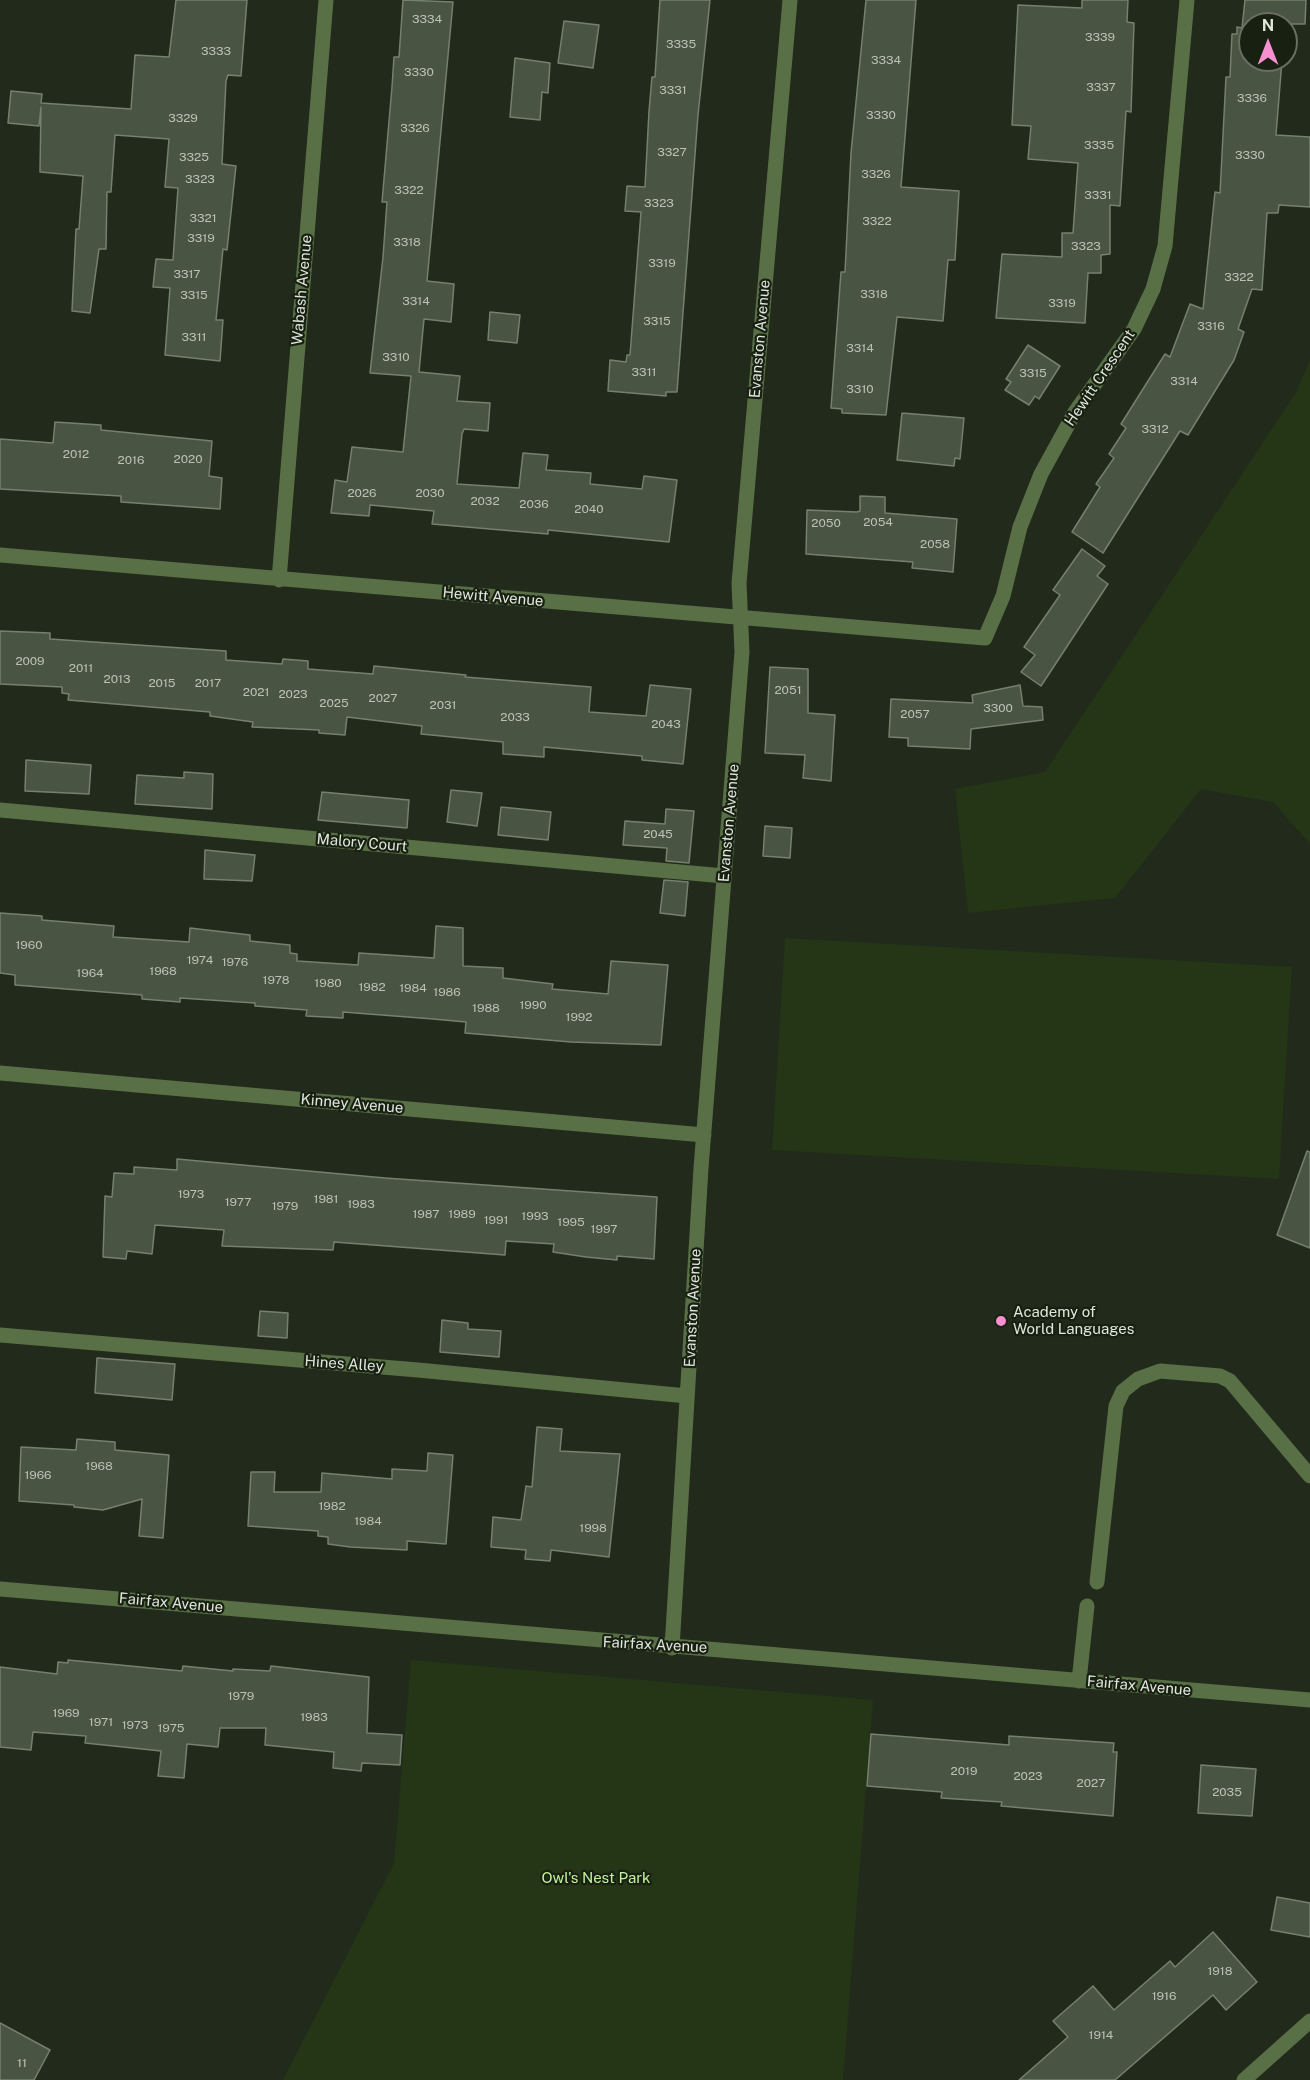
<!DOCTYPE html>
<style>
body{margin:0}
#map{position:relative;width:1310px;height:2080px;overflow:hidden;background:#212a1b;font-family:"Public Sans",sans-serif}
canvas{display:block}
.north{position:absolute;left:1238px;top:12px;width:60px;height:60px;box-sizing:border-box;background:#182011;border:2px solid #686f62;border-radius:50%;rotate:0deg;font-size:16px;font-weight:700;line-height:24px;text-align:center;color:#e0e6dc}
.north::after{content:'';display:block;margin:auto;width:21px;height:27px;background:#f690d0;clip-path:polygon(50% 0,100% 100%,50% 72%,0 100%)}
</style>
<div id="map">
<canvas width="1310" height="2080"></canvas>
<div class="north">N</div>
</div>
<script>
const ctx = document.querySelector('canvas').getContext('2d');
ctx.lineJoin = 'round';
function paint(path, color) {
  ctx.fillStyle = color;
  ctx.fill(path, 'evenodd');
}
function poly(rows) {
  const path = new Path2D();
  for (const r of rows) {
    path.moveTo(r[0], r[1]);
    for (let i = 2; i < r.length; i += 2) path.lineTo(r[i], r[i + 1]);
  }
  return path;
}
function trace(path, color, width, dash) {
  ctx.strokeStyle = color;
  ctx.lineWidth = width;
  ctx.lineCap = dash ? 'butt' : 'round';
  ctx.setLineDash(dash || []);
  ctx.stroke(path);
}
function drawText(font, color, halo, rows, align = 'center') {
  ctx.font = font + ' "Public Sans",sans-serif';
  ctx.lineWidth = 4.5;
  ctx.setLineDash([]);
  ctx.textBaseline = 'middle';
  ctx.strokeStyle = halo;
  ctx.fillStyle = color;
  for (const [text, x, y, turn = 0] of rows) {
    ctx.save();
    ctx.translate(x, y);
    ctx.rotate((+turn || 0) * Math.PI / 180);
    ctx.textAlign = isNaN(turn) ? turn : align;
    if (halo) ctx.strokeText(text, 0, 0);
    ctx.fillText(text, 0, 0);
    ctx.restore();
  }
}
paint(poly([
 [1310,360,1310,844,1273,802,1201,789,1115,898,968,913,955,789,1045,772,1295,394],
 [785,938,1292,967,1279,1179,772,1150],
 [411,1660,873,1700,843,2080,283,2080,394,1863]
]), '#253617');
const building = poly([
 [176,0,247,0,241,76,228,75,226,81,222,164,236,166,227,250,223,249,216,320,223,320,220,361,165,355,170,288,153,287,156,259,173,260,178,188,165,187,169,139,115,135,111,192,107,192,106,249,99,249,90,313,72,311,76,229,79,229,83,176,40,172,41,107,39,126,8,123,11,91,42,94,41,103,131,109,135,55,169,57,176,0],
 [403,0,453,2,427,281,454,284,451,322,424,319,419,372,460,376,457,401,490,403,488,431,464,429,462,434,457,484,519,488,523,453,548,455,546,470,591,473,590,484,642,489,644,476,677,480,669,542,548,530,548,534,432,524,434,511,370,505,369,516,331,513,335,480,347,482,352,447,403,452,411,376,370,373,383,257,387,202,382,202,392,87,394,57,399,57,403,0],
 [660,0,710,0,698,115,677,392,666,392,666,396,608,391,610,360,626,362,627,355,630,355,641,212,625,211,627,186,645,187,649,111,652,77,655,77,660,0],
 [866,0,916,0,901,187,959,191,955,260,948,260,943,321,897,317,886,415,842,413,842,409,831,408,841,272,845,272,851,153,866,0],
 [1082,0,1128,0,1127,22,1134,23,1131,112,1126,111,1120,206,1110,205,1110,254,1101,255,1101,273,1088,273,1085,323,996,318,1002,254,1062,257,1062,233,1073,233,1078,163,1028,159,1031,126,1012,125,1018,5,1082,8,1082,0],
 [1245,0,1306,0,1305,24,1250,24,1250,60,1282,60,1276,135,1310,137,1310,207,1279,205,1278,213,1267,213,1262,290,1252,289,1238,329,1244,332,1234,360,1188,435,1180,431,1103,553,1072,532,1100,487,1096,484,1114,458,1109,454,1126,428,1121,424,1165,354,1170,357,1190,304,1203,309,1215,192,1220,193,1226,77,1230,77,1232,34,1237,34,1237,27,1242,28,1245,0],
 [564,21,599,25,593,68,558,63,564,21],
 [515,58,550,63,548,93,542,92,540,120,510,117,515,58],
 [490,312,520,315,517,343,488,340,490,312],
 [1028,345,1060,366,1039,399,1035,396,1029,405,1005,390,1011,382,1006,379,1028,345],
 [902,413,964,418,960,459,955,458,954,466,897,460,902,413],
 [55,422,101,425,101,430,212,441,209,476,222,478,220,509,121,502,121,496,0,489,0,439,53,443,55,422],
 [860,496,885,497,885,513,957,519,953,572,912,568,913,562,806,554,807,510,857,512,860,511,860,496],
 [1082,549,1105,566,1097,576,1108,584,1041,686,1021,672,1035,655,1024,647,1060,595,1053,590,1082,549],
 [0,631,50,633,50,639,226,651,226,660,282,664,283,659,308,661,308,669,373,674,374,666,466,675,465,677,591,687,589,712,646,716,650,685,691,689,683,764,642,760,642,756,544,747,544,757,503,754,503,742,421,734,422,726,347,717,345,735,319,733,319,730,252,727,253,722,210,716,210,712,68,700,69,694,62,693,62,687,0,684,0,631],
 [770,667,808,669,808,713,835,715,831,781,803,778,805,755,765,753,770,667],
 [1020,685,1023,706,1042,707,1043,720,971,729,970,749,908,746,908,738,889,737,891,699,973,703,972,695,1020,685],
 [26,760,91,765,89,794,25,791,26,760],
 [184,772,213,774,212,809,135,804,137,775,184,778,184,772],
 [451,790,482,793,477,826,447,822,451,790],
 [322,792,409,800,407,828,318,820,322,792],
 [501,807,551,812,548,840,498,835,501,807],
 [666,809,694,811,689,863,666,861,667,848,623,845,625,821,665,824,666,809],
 [765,826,792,828,790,858,763,856,765,826],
 [205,850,255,855,252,881,204,879,205,850],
 [664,880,688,882,685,916,660,913,664,880],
 [0,913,42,916,42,920,114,926,113,937,189,942,190,928,250,935,250,941,290,945,290,953,297,954,297,961,358,965,359,953,434,958,436,926,463,928,463,966,503,968,503,978,553,984,552,989,608,994,611,961,668,965,661,1045,571,1042,465,1033,466,1022,433,1019,343,1012,343,1018,306,1016,307,1010,255,1006,255,1003,180,998,180,1002,142,999,142,995,15,985,15,975,0,973,0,913],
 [1307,1151,1310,1152,1310,1248,1277,1235,1307,1151],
 [177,1159,385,1178,657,1197,654,1259,617,1256,617,1260,586,1257,553,1252,554,1244,506,1241,505,1255,334,1242,333,1250,222,1246,224,1230,155,1225,152,1254,127,1251,126,1259,103,1257,105,1196,112,1197,114,1173,134,1174,134,1167,177,1170,177,1159],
 [260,1311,288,1313,287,1338,258,1336,260,1311],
 [442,1320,468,1323,468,1329,501,1331,499,1357,440,1352,442,1320],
 [97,1358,175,1364,172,1400,95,1393,97,1358],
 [537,1427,562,1429,560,1451,620,1454,609,1557,551,1550,550,1561,525,1559,526,1550,491,1547,493,1517,521,1520,526,1486,532,1487,537,1427],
 [77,1439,115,1442,115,1450,169,1455,163,1538,139,1536,142,1499,103,1510,74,1507,74,1505,19,1501,21,1447,76,1450,77,1439],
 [428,1453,453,1455,446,1544,407,1541,407,1550,350,1547,328,1544,328,1537,318,1536,318,1531,248,1526,251,1472,275,1472,274,1492,321,1492,322,1473,392,1479,392,1469,427,1471,428,1453],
 [68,1660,182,1671,183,1666,233,1671,233,1669,270,1671,271,1666,369,1677,367,1733,402,1735,400,1765,362,1763,361,1771,333,1768,334,1752,265,1745,266,1728,220,1728,218,1747,187,1744,184,1778,158,1776,161,1751,85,1743,86,1736,33,1732,31,1750,0,1747,0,1667,57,1674,58,1662,68,1663,68,1660],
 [871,1734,1009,1745,1009,1736,1114,1743,1113,1752,1117,1752,1113,1816,1001,1806,1002,1802,941,1798,942,1792,867,1786,871,1734],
 [1201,1765,1256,1769,1252,1816,1198,1813,1201,1765],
 [1277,1897,1310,1903,1310,1937,1271,1930,1277,1897],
 [1213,1932,1257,1982,1226,2010,1213,1995,1115,2080,1019,2080,1068,2037,1053,2021,1093,1986,1114,2010,1170,1961,1175,1967,1213,1932],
 [0,2023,50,2050,34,2080,0,2080,0,2023]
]);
paint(building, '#4a5443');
trace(building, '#75806e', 1.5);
trace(poly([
 [0,555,985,638,1003,596,1020,527,1041,474,1075,412,1134,329,1153,289,1165,246,1187,0],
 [279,580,326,0],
 [0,810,724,876],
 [0,1073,704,1135],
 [0,1335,418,1370,687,1396],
 [1097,1582,1116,1406,1123,1391,1138,1379,1160,1371,1220,1376,1230,1381,1310,1476],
 [0,1589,1310,1700],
 [672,1648,701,1168,742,652,739,583,790,0],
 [1079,1681,1087,1606],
 [1244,2080,1310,2021]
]), '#597047', 15);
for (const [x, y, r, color] of [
 [1001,1321,6,"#f690d0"]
]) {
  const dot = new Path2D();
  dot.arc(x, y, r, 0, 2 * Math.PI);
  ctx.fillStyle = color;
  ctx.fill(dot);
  trace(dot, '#182011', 2);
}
drawText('12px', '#bac2b6', null, [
 ["3334",427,19],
 ["3339",1100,37],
 ["3335",681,44],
 ["3333",216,51],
 ["3334",886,60],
 ["3330",419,72],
 ["3337",1101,87],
 ["3331",673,90],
 ["3336",1252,98],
 ["3330",881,115],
 ["3329",183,118],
 ["3326",415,128],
 ["3335",1099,145],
 ["3327",672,152],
 ["3330",1250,155],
 ["3325",194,157],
 ["3326",876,174],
 ["3323",200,179],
 ["3322",409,190],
 ["3331",1098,195],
 ["3323",659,203],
 ["3321",203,218],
 ["3322",877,221],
 ["3319",201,238],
 ["3318",407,242],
 ["3323",1086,246],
 ["3319",662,263],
 ["3317",187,274],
 ["3322",1239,277],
 ["3318",874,294],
 ["3315",194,295],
 ["3314",416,301],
 ["3319",1062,303],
 ["3315",657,321],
 ["3316",1211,326],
 ["3311",194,337],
 ["3314",860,348],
 ["3310",396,357],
 ["3311",644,372],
 ["3315",1033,373],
 ["3314",1184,381],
 ["3310",860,389],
 ["3312",1155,429],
 ["2012",76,454],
 ["2020",188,459],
 ["2016",131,460],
 ["2026",362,493],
 ["2030",430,493],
 ["2032",485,501],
 ["2036",534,504],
 ["2040",589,509],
 ["2054",878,522],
 ["2050",826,523],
 ["2058",935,544],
 ["2009",30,661],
 ["2011",81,668],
 ["2013",117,679],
 ["2015",162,683],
 ["2017",208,683],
 ["2051",788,690],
 ["2021",256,692],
 ["2023",293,694],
 ["2027",383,698],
 ["2025",334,703],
 ["2031",443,705],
 ["3300",998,708],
 ["2057",915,714],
 ["2033",515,717],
 ["2043",666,724],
 ["2045",658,834],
 ["1960",29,945],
 ["1974",200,960],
 ["1976",235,962],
 ["1968",163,971],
 ["1964",90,973],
 ["1978",276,980],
 ["1980",328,983],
 ["1982",372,987],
 ["1984",413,988],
 ["1986",447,992],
 ["1990",533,1005],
 ["1988",486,1008],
 ["1992",579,1017],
 ["1973",191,1194],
 ["1981",326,1199],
 ["1977",238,1202],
 ["1983",361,1204],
 ["1979",285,1206],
 ["1987",426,1214],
 ["1989",462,1214],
 ["1993",535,1216],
 ["1991",496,1220],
 ["1995",571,1222],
 ["1997",604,1229],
 ["1968",99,1466],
 ["1966",38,1475],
 ["1982",332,1506],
 ["1984",368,1521],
 ["1998",593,1528],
 ["1979",241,1696],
 ["1969",66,1713],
 ["1983",314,1717],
 ["1971",101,1722],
 ["1973",135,1725],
 ["1975",171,1728],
 ["2019",964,1771],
 ["2023",1028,1776],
 ["2027",1091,1783],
 ["2035",1227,1792],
 ["1918",1220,1971],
 ["1916",1164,1996],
 ["1914",1101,2035],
 ["11",22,2063]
]);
drawText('15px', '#e0e6dc', '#182011', [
 ["Wabash Avenue",302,290,-85],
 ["Evanston Avenue",760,339,-85],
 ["Hewitt Crescent",1100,378,-56],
 ["Hewitt Avenue",493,597,5],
 ["Evanston Avenue",729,823,-85],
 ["Malory Court",362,843,5],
 ["Kinney Avenue",352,1104,5],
 ["Evanston Avenue",693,1308,-87],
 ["Hines Alley",344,1364,4],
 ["Fairfax Avenue",171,1603,5],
 ["Fairfax Avenue",655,1645,3],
 ["Fairfax Avenue",1139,1686,5]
]);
drawText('15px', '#e0e6dc', '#182011', [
 ["Academy of",1013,1312],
 ["World Languages",1013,1329]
], 'left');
drawText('15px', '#c1f29c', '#182011', [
 ["Owl's Nest Park",596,1878]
]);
</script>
